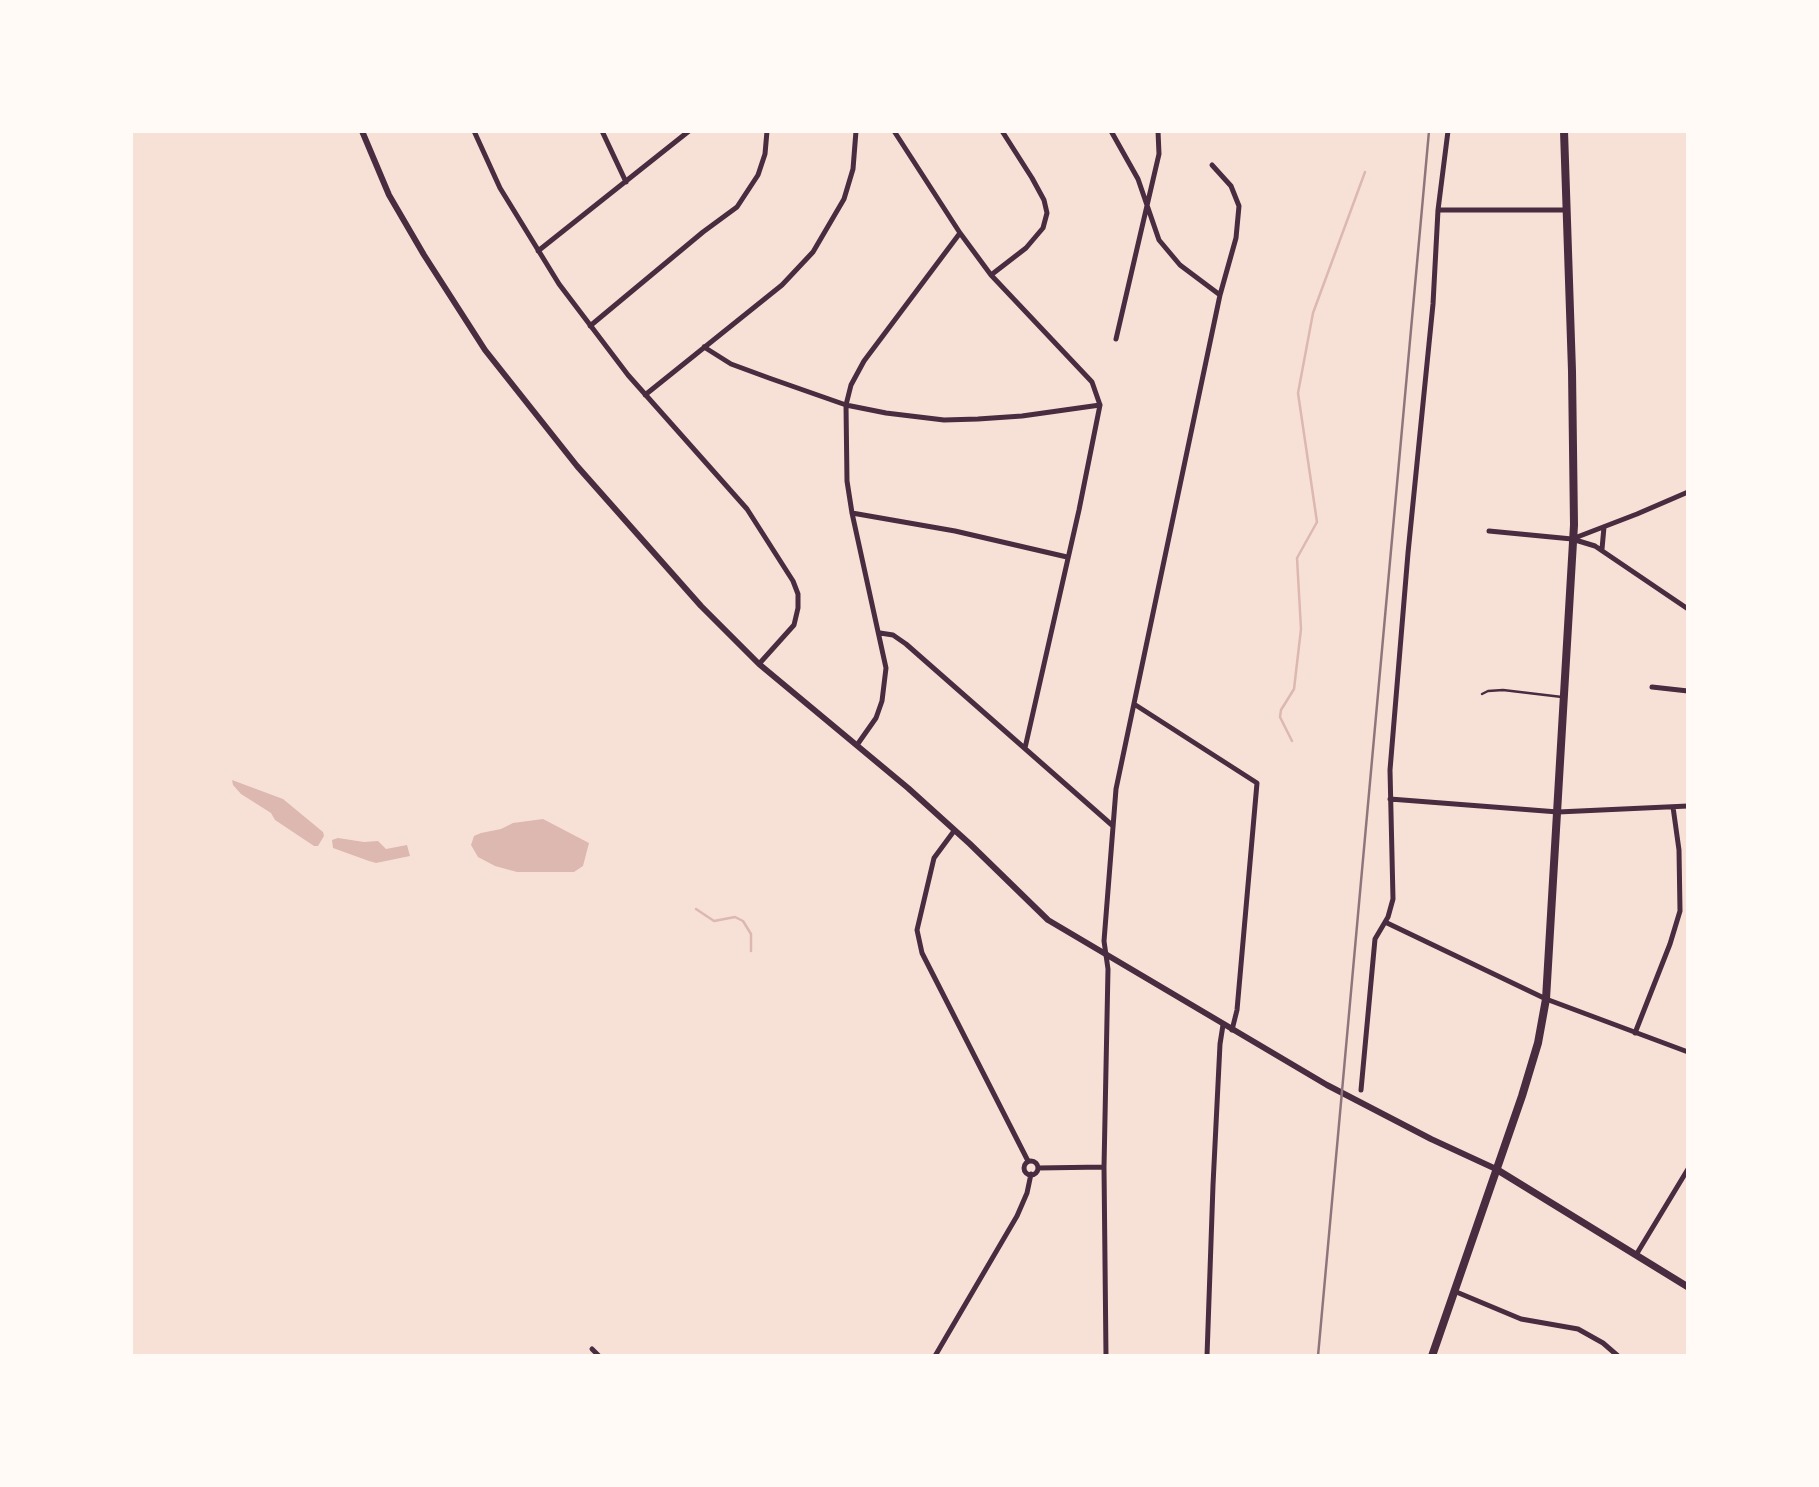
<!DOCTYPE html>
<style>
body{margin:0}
#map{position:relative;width:1819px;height:1487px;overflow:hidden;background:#f7e1d7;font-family:Figtree,sans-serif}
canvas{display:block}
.frame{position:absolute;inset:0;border:133px solid #fffaf5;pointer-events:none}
</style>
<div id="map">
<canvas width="1819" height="1487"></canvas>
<div class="frame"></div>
</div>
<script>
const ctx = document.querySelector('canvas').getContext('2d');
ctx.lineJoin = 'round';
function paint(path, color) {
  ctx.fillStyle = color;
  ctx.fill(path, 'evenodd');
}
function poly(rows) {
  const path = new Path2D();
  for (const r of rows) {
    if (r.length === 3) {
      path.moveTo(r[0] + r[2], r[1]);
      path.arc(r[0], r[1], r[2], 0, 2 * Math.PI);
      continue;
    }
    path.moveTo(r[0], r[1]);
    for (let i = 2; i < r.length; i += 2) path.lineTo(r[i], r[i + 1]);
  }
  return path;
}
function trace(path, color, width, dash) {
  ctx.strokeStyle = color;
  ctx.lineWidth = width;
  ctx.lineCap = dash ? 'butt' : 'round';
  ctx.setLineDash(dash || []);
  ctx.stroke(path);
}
paint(poly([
 [232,780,283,799,323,832,324,836,318,846,314,846,275,820,271,813,241,794,233,785],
 [543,819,589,843,583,866,574,872,517,872,495,866,478,857,471,845,474,836,481,833,501,829,513,823],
 [338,838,364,842,378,841,386,849,407,845,410,856,376,863,369,861,333,848,332,840]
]), '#dcb8b0');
trace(poly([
 [1292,741,1280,717,1281,710,1294,689,1301,629,1297,558,1317,522,1298,393,1313,313,1365,172],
 [696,909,714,921,735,917,743,921,751,934,751,951]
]), '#dcb8b0', 2.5);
trace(poly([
 [1482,694,1488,691,1503,690,1562,697]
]), '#4a2c40', 2.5);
trace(poly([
 [474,131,500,188,559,284,628,375,747,509,793,581,798,594,798,608,794,625,759,664],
 [602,131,626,182],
 [894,131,960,233,991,275,1092,382,1100,405],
 [1111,131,1138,179,1159,240,1180,265,1220,295],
 [1438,210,1566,210],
 [538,251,689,131],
 [991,275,1026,248,1043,228,1047,213,1044,200,1032,178,1002,131],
 [590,326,703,232,737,207,758,175,765,154,767,131],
 [1116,339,1159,154,1158,131],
 [704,347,731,364,769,378,846,405,886,413,944,420,978,419,1022,416,1100,405],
 [645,395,782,285,813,252,844,199,853,169,856,131],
 [852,513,955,531,1067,557],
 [1489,531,1572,539,1595,546,1688,609],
 [1572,539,1637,514,1688,492],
 [1602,549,1604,527],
 [880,633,893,635,906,644,1113,826],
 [1652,687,1688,691],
 [1134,704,1257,783,1237,1010,1232,1030],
 [857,745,876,718,882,701,886,668,852,513,847,481,846,405,851,385,864,361,960,233],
 [1025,748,1079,510,1100,405],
 [1390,799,1558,812,1688,806],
 [954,831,934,858,917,930,922,953,1028,1161],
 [1385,922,1546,999,1688,1052],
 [1635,1033,1670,944,1680,911,1679,850,1673,807],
 [1361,1090,1375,939,1388,917,1393,899,1390,770,1408,553,1433,304,1438,210,1448,131],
 [1031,1168,7],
 [1038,1168,1104,1167],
 [1636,1255,1688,1169],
 [1454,1291,1521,1319,1578,1329,1603,1343,1618,1356],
 [592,1349,599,1356],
 [935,1356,1017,1216,1027,1193,1031,1174],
 [1106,1356,1104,1167,1108,969,1104,941,1116,789,1220,295,1236,238,1239,206,1231,186,1212,165],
 [1207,1356,1213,1185,1220,1044,1223,1025]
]), '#4a2c40', 5);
trace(poly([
 [362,131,389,195,424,255,485,350,577,466,701,606,759,664,908,788,970,844,1048,920,1327,1085,1431,1139,1496,1169]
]), '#4a2c40', 6);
trace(poly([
 [1496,1169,1688,1287]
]), '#4a2c40', 7);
trace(poly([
 [1432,1356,1522,1096,1538,1043,1546,999,1574,525,1572,371,1564,131]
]), '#4a2c40', 8);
trace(poly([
 [1318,1356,1429,131]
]), '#8f747c', 2.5);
</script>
